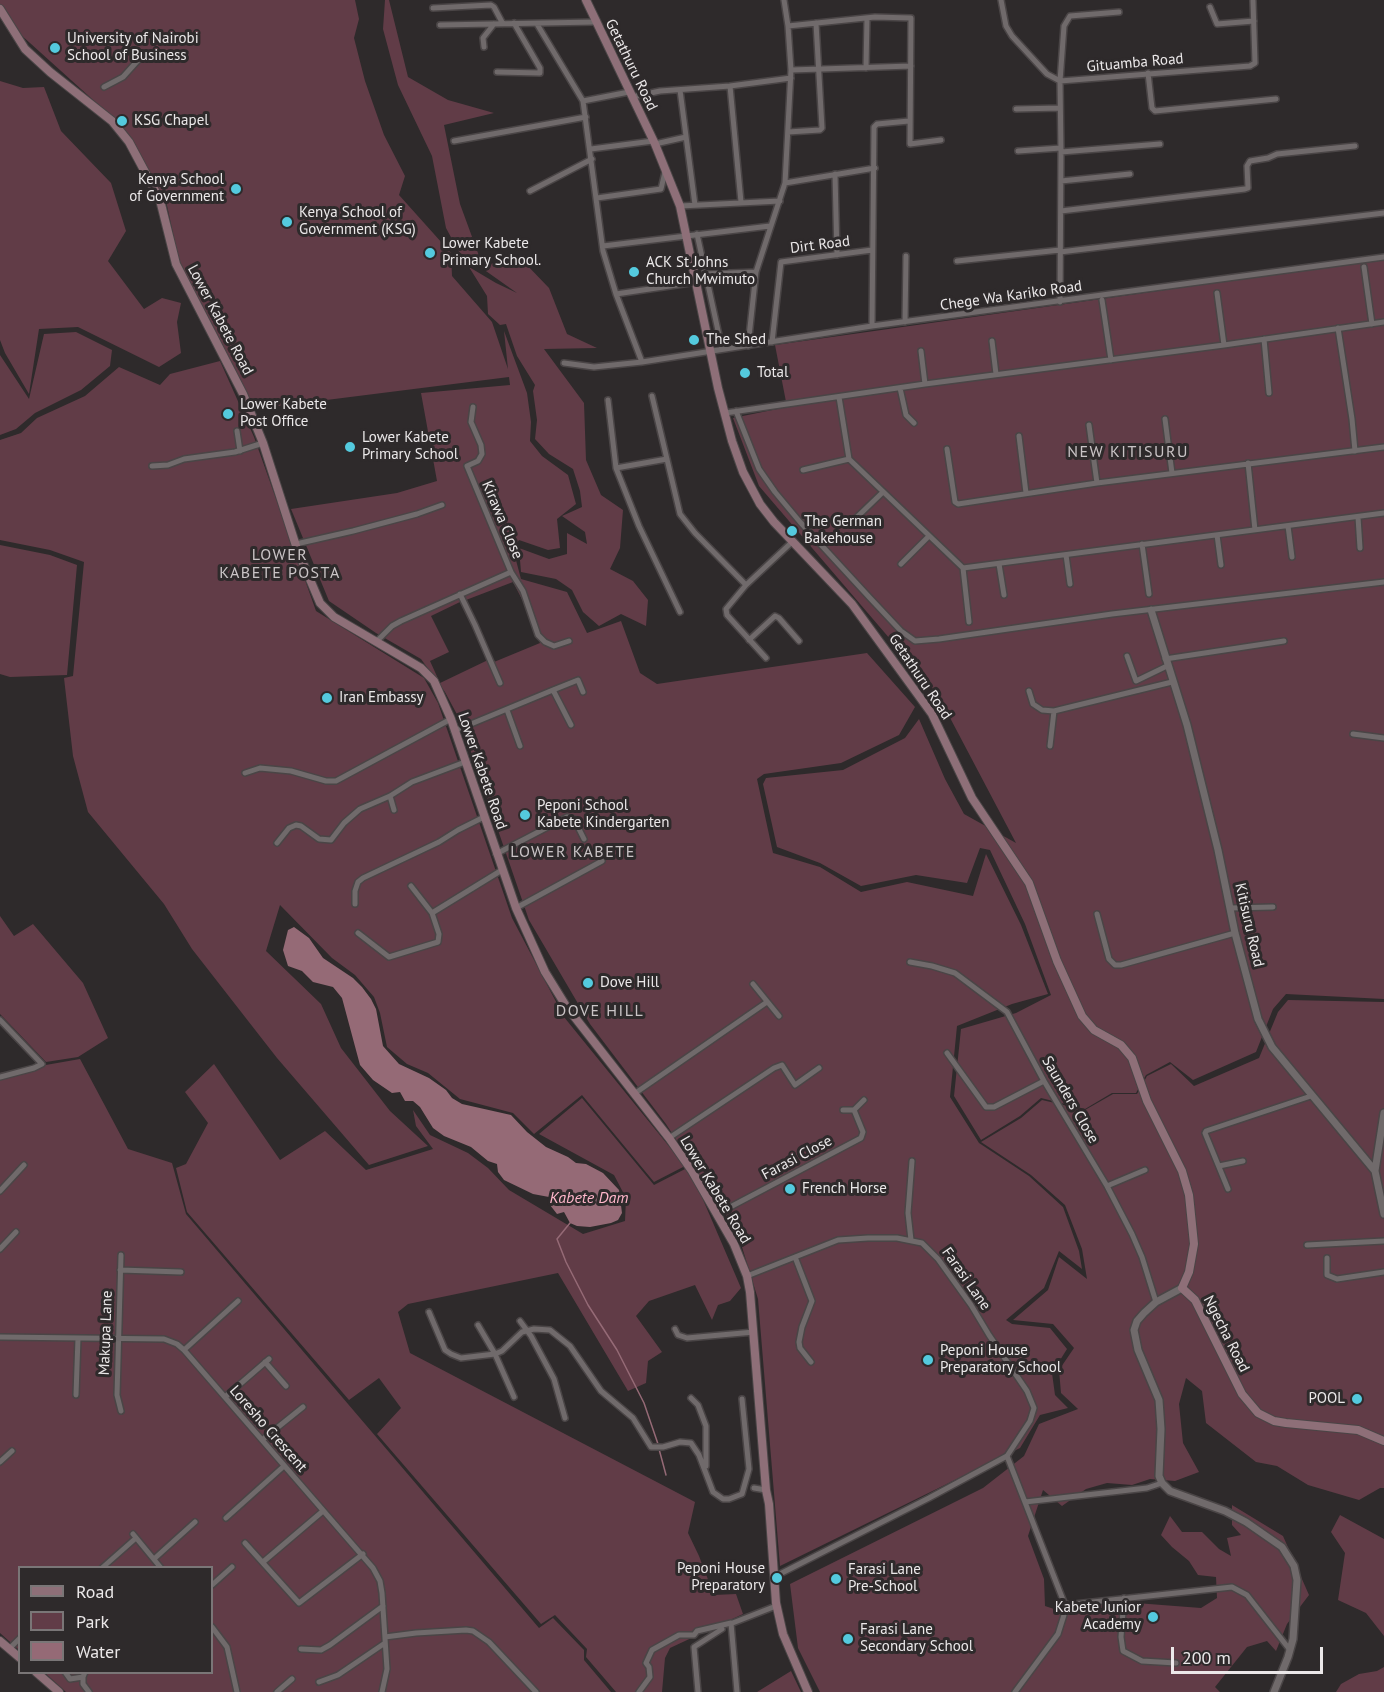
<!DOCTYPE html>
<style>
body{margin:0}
#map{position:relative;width:1384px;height:1692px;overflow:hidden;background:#2e2a2b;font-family:"PT Sans",sans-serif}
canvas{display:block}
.legend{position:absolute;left:18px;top:1566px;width:195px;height:108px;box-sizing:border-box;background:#2e2a2b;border:2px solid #7a7677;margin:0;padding:8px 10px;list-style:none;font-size:18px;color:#ebe8e9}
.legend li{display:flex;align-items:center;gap:12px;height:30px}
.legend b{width:30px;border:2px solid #7a7677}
.scale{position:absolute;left:1171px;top:1647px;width:152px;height:27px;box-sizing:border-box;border:3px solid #ebe8e9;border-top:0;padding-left:8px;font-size:18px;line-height:21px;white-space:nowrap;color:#ebe8e9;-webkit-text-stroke:4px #2e2a2b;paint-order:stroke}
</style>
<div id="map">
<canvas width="1384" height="1692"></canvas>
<ul class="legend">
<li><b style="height:8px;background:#8e6f78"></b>Road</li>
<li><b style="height:16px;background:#613c47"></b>Park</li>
<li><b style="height:16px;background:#956a76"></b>Water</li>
</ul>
<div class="scale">200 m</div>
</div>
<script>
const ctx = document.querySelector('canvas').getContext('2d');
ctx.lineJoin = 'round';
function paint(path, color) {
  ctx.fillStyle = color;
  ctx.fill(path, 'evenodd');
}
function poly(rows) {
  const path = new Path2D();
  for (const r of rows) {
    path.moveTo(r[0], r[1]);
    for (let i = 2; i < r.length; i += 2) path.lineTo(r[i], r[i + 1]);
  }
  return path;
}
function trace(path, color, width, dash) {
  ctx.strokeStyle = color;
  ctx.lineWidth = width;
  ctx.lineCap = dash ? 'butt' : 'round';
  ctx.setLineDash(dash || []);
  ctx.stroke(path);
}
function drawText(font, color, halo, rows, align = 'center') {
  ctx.font = font + ' "PT Sans",sans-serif';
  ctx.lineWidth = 6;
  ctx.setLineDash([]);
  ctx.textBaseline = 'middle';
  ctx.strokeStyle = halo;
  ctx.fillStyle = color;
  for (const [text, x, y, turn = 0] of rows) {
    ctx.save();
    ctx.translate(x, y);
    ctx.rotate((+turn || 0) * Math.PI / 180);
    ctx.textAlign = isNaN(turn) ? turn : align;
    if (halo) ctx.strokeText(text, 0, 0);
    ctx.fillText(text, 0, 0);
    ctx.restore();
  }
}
paint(poly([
 [0,0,355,0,359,19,354,38,365,81,384,135,405,176,399,195,451,253,452,276,492,322,508,369,504,331,527,393,531,422,530,441,542,456,568,475,576,504,557,519,560,548,548,550,519,540,513,549,521,579,567,592,587,633,621,621,640,673,657,684,867,653,915,707,899,735,841,763,764,774,757,779,773,853,820,867,861,892,907,882,973,896,986,854,1021,925,1048,994,1012,1004,957,1026,950,1097,979,1143,1029,1176,1063,1207,1079,1251,1082,1269,1059,1251,1044,1288,1006,1320,1012,1324,1050,1328,1067,1349,1052,1373,1055,1395,1068,1408,1040,1415,1020,1448,780,1566,758,1299,738,1234,666,1124,590,1024,529,920,460,720,445,692,421,659,376,633,329,601,291,509,397,493,437,481,421,393,510,385,509,377,255,409,179,261,166,201,122,126,20,34,0,4],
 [513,582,528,611,540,643,494,662,466,600],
 [460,602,488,660,440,683,430,661,449,652,431,616],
 [385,0,389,0,408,77,448,100,494,113,444,125,460,204,482,264,524,262,549,288,567,334,597,348,544,349,584,403,586,460,601,495,623,510,620,548,610,569,633,581,648,600,646,626,621,614,599,626,583,612,572,590,556,579,521,572,519,548,549,559,567,554,567,533,587,544,585,532,562,516,582,507,580,491,573,469,549,454,535,439,537,420,533,391,535,385,517,356,506,324,500,325,488,314,487,296,469,267,496,283,517,293,459,252,446,228,432,156,398,85,383,29],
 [0,81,23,88,44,87,61,131,111,183,126,231,108,261,144,309,162,298,181,303,177,322,181,353,159,367,78,327,39,329,29,394,5,353,0,340],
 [1384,259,1384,999,1286,994,1273,1009,1256,1052,1193,1080,1170,1062,1146,1075,1136,1093,1112,1093,1085,1109,1041,1098,1020,1116,981,1140,954,1096,961,1029,1016,1013,1051,995,1025,924,990,850,980,848,967,883,916,875,861,886,820,863,777,847,763,784,766,778,843,770,905,738,919,719,945,779,964,814,1016,843,938,695,759,486,733,418,787,407,775,345],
 [76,332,112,350,110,366,81,390,35,413,16,429,0,435,0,355,29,399,44,334],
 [220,361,254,437,316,611,424,678,438,703,512,918,564,1017,685,1166,654,1182,582,1095,534,1134,513,1113,460,1099,428,1073,407,1064,387,1047,380,1013,374,997,355,975,332,958,280,905,266,951,321,1004,341,1048,390,1111,428,1146,369,1165,277,1058,192,949,164,904,88,812,73,756,64,678,73,676,84,562,50,550,0,540,0,440,21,433,37,418,85,396,119,367,160,385,170,374],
 [0,545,50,555,77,565,67,675,10,677,0,674],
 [0,916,14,936,33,924,83,983,108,1038,78,1057,46,1062,0,1014],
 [1288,1000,1384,1002,1384,1488,1380,1488,1359,1500,1308,1485,1277,1466,1256,1462,1206,1423,1202,1391,1186,1378,1179,1404,1183,1443,1199,1472,1175,1481,1150,1479,1132,1485,1107,1483,1086,1489,1062,1506,1043,1490,1028,1536,1044,1579,1045,1606,1072,1615,1080,1610,1104,1604,1136,1603,1201,1608,1217,1598,1216,1577,1198,1575,1189,1561,1172,1547,1161,1535,1170,1516,1182,1532,1202,1532,1219,1549,1231,1556,1227,1538,1241,1535,1232,1525,1232,1505,1283,1536,1309,1595,1287,1624,1276,1651,1267,1641,1247,1647,1215,1687,1220,1692,820,1692,798,1648,790,1584,983,1488,1024,1456,1039,1424,1078,1409,1061,1393,1059,1370,1074,1348,1053,1324,1013,1320,1048,1290,1059,1257,1087,1279,1082,1249,1065,1205,1031,1175,981,1142,1021,1118,1042,1100,1085,1110,1113,1094,1137,1094,1147,1076,1171,1064,1194,1086,1259,1058,1278,1012],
 [80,1059,128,1149,172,1163,186,1214,539,1628,553,1618,584,1650,584,1660,611,1692,66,1692,45,1673,212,1672,212,1568,20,1568,19,1650,0,1633,0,1073],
 [214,1064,280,1160,325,1131,366,1170,433,1149,416,1126,413,1110,430,1135,468,1153,488,1168,509,1190,583,1234,625,1221,626,1198,614,1175,539,1134,582,1098,654,1185,689,1167,741,1288,730,1301,718,1305,712,1320,695,1285,649,1301,636,1316,662,1352,648,1361,646,1383,628,1391,558,1273,408,1304,398,1312,410,1353,695,1502,688,1533,699,1556,714,1595,736,1594,743,1614,670,1648,665,1658,662,1692,616,1692,586,1657,587,1649,555,1615,541,1624,377,1434,401,1408,379,1378,349,1400,187,1212,176,1168,186,1164,208,1123,185,1092],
 [1340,1515,1384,1539,1384,1636,1366,1613,1338,1600,1345,1553,1331,1532],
 [1384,1667,1384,1692,1336,1692,1341,1684,1359,1674,1377,1671],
 [791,1671,801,1692,757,1692]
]), '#613c47');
paint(poly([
 [294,927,309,938,323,958,353,978,362,987,371,999,376,1009,383,1046,399,1064,429,1078,446,1090,452,1098,462,1104,511,1115,527,1132,546,1147,568,1157,576,1163,586,1164,603,1173,619,1190,622,1213,618,1220,611,1223,590,1227,577,1226,570,1223,564,1212,557,1214,550,1205,549,1197,533,1194,504,1180,498,1172,497,1164,488,1161,471,1147,444,1136,433,1128,420,1107,413,1101,405,1101,400,1092,392,1093,373,1080,360,1065,342,998,333,987,313,982,302,971,288,966,283,950,288,930]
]), '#956a76');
trace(poly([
 [570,1223,557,1239,566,1262,588,1305,617,1350,644,1403,658,1444],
 [659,1449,666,1475]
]), '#956a76', 1.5);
const minor = poly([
 [1001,0,1006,26,1012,36,1047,74,1060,81,1250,66,1255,63,1253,1],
 [1210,7,1217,24,1254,21],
 [433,8,491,5,494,7,503,24],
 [537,24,583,101,603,251,616,294,642,362],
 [440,25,595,22],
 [788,26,875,17,911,18,910,144,941,140],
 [484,47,483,38,494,24],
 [866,68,867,18],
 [791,70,911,66],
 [497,72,540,73,540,68,514,23],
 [1148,73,1152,108,1155,111,1276,99],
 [730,86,791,78],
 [104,87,123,77,141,57],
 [680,90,695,205],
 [632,97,660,91,730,86,741,202],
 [583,101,629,92],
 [1016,109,1060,108],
 [788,132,820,130,822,128,816,23],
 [454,141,586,117],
 [655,144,686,137],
 [591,149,653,141],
 [1018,151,1061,148],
 [1061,152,1160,144],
 [835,174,837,255],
 [1061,181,1130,174],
 [785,183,875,168],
 [530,191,592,159],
 [597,198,661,189,665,172],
 [680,206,780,201],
 [1061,211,1245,189,1248,188,1247,166,1250,161,1268,158,1277,154,1355,146],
 [697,234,722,349],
 [603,246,770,226],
 [1060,252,1384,213],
 [957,261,1060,250],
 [1364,267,1372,324],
 [705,274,756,272],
 [1217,293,1224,345],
 [616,294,697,282],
 [1102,300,1111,360],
 [1060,302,1061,152,1060,81,1064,26,1070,16,1119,12],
 [905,322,906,256],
 [872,326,874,127,877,124,909,121],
 [1338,328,1352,419,1355,451],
 [1264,339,1269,393],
 [992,341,996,374],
 [772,342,781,262,872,250],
 [748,346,756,272,785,183,791,70,788,26,784,0],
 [921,351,925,384],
 [564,363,594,367,642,362,872,326,1384,257],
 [900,388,906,415,914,423],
 [652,396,680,514,695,533,746,585],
 [839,397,849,459,963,568,1384,513],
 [608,400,616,468,639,526,680,612],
 [736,411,759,469,775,492,800,522,870,598,901,631,915,641,939,639,1112,614,1384,582],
 [725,413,925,384,1224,345,1384,322],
 [1165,419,1172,473],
 [1089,425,1097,483],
 [237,431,240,451],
 [1019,436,1026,493],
 [947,449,955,502,958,504,1097,483,1384,447],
 [1248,463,1255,530],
 [152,466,168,465,184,459,235,452,263,443],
 [616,468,667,459],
 [803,470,849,459],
 [1358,517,1360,548],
 [855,519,883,492],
 [1288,526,1292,557],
 [1217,535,1221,565],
 [296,544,353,531,417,514,442,505],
 [1142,544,1149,594],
 [1066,555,1070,584],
 [901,564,929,536],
 [999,564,1004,595],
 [963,568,969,622],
 [511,572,523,591,538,635,545,642,554,646,569,641],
 [460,594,475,625,500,683],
 [749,640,775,616,779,618,799,641],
 [376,642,392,626,401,621,511,572,467,466,478,461,482,454,481,445,471,422,473,407],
 [1127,656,1136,681,1167,666],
 [766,658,727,615,726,609,746,585,792,542],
 [1165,659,1284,641],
 [553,690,578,680,583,692],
 [1029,691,1033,704,1042,710,1054,711,1172,682],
 [507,710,520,746],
 [454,731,553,690,571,725],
 [1353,734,1384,738],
 [1050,746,1054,711],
 [245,773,260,768,291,771,326,781,336,781,451,719],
 [390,796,394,810],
 [277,843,289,828,296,825,301,826,319,839,331,840,344,823,360,809,390,796,412,782,465,762],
 [496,854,567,817,574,819,584,839],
 [355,904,355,891,358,882,363,878,439,842,458,830,484,817],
 [516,908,602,861],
 [1230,908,1273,907],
 [432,913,502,870],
 [1097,914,1109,959,1115,965,1121,965,1235,933],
 [358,933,389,957,438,942,439,934,432,913,411,886],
 [910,962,932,966,955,973,1007,1012,1044,1081,1107,1186,1132,1234,1142,1257,1156,1302],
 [753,984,779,1016],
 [0,1020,42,1064,34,1068,0,1077],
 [947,1053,986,1107,994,1107,1044,1081],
 [634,1094,767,1002],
 [843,1110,854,1110,864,1100],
 [669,1138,774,1068,782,1065,795,1085,819,1068],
 [1219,1166,1243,1161],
 [1107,1186,1145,1170],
 [1228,1189,1205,1133,1206,1131,1311,1096],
 [0,1191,24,1165],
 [717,1214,861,1138,863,1132,854,1110],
 [911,1240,908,1213,912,1161],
 [1307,1245,1384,1241],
 [0,1249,16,1232],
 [121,1255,117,1395,121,1411],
 [795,1257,812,1301,802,1327,799,1342,800,1348,811,1362],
 [1327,1258,1327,1275,1337,1279,1384,1272],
 [120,1270,181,1272],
 [747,1276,838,1240,868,1238,897,1238,922,1243,938,1259,971,1305,989,1335,1027,1391,1034,1408,1030,1421,1007,1456,929,1498,774,1577],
 [429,1312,445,1350,451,1354,461,1358,495,1354,502,1351,522,1332,534,1329,550,1330,570,1346,601,1391,633,1418,651,1447,663,1447,680,1442,691,1443,699,1455,713,1492,723,1499,729,1499,742,1494,749,1469,742,1399],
 [520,1321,531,1336,554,1379,565,1418],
 [478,1325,495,1354,514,1397],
 [675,1329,678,1335,687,1338,754,1332],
 [0,1337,164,1339,177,1344,184,1350,373,1568,380,1581,382,1593,387,1669,382,1692],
 [184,1350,238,1301],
 [265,1362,286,1386],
 [76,1395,78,1338],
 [225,1397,269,1359],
 [691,1398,698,1405,706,1426,706,1466],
 [262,1440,303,1407],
 [1007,1456,1065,1605,1232,1587,1247,1595,1290,1650],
 [0,1462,12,1451],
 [754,1488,766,1490],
 [1025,1502,1147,1488,1162,1483],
 [226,1518,284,1466],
 [133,1534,161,1568],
 [245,1543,299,1603,363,1554],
 [154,1559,195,1522],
 [263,1562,323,1511],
 [102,1568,136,1538],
 [212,1585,232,1567],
 [1124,1598,1121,1637,1123,1651,1142,1661,1176,1663],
 [730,1624,776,1606],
 [212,1627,227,1647,237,1692],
 [385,1637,416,1633,466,1630,473,1631,489,1642,536,1692],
 [9,1649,20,1638],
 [301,1649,321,1650,330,1645,383,1606],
 [65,1672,70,1679,83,1677],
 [85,1672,83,1677,83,1684,89,1692],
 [319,1682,338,1675,385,1643],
 [277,1692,292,1679],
 [639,1692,650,1677,649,1667,646,1663,652,1650,679,1635,694,1635,697,1631,731,1623,737,1692],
 [698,1692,694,1647,722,1629],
 [1015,1692,1058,1634,1064,1615,1065,1605]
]);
const tertiary = poly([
 [1151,610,1187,725,1218,850,1235,933,1258,1019,1272,1047,1375,1171,1384,1214],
 [1375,1171,1384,1113],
 [1182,1288,1156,1302,1144,1313,1137,1321,1134,1330,1138,1350,1159,1400,1161,1429,1159,1476,1162,1483,1170,1491,1225,1511,1246,1522,1282,1547,1294,1566,1297,1580,1293,1639,1288,1657,1274,1692]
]);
const secondary = poly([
 [586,0,655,144,680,206,718,388,732,441,743,472,760,504,774,522,852,604,932,714,972,798,1029,883,1057,961,1082,1016,1094,1030,1121,1045,1132,1058,1147,1101,1182,1171,1189,1195,1194,1244,1189,1272,1182,1288,1195,1300,1242,1394,1258,1413,1274,1421,1286,1423,1358,1430,1384,1441],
 [0,9,25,49,50,72,112,121,129,142,160,200,176,264,243,394,263,443,297,549,320,603,334,617,421,668,434,681,451,719,516,908,545,972,566,1006,669,1138,692,1171,734,1244,747,1276,750,1292,766,1490,769,1504,776,1603,783,1634,808,1692],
 [0,1641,20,1658],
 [36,1672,59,1692]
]);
trace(minor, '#4a4546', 8);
trace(tertiary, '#4a4546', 10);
trace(secondary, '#4a4546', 10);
trace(minor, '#706a6b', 5);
trace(tertiary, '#706a6b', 7);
trace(secondary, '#8e6f78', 8);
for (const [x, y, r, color] of [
 [55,48,6,"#54cade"],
 [122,121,6,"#54cade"],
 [236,189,6,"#54cade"],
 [287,222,6,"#54cade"],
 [430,253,6,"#54cade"],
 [634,272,6,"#54cade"],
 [694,340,6,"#54cade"],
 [745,373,6,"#54cade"],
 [228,414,6,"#54cade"],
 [350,447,6,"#54cade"],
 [792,531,6,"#54cade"],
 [327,698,6,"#54cade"],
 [525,815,6,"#54cade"],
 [588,983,6,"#54cade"],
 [790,1189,6,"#54cade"],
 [928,1360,6,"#54cade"],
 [1357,1399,6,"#54cade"],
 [777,1578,6,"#54cade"],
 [836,1579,6,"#54cade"],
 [1153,1617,6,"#54cade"],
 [848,1639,6,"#54cade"]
]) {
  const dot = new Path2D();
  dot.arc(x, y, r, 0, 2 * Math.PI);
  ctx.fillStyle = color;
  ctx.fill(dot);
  trace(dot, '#2e2a2b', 2);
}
drawText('15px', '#ebe8e9', '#2e2a2b', [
 ["University of Nairobi",67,39],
 ["School of Business",67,56],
 ["KSG Chapel",134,121],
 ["Kenya School",224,180,"right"],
 ["of Government",224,197,"right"],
 ["Kenya School of",299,213],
 ["Government (KSG)",299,230],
 ["Lower Kabete",442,244],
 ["Primary School.",442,261],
 ["ACK St Johns",646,263],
 ["Church Mwimuto",646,280],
 ["The Shed",706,340],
 ["Total",757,373],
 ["Lower Kabete",240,405],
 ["Post Office",240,422],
 ["Lower Kabete",362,438],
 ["Primary School",362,455],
 ["The German",804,522],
 ["Bakehouse",804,539],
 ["Iran Embassy",339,698],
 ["Peponi School",537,806],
 ["Kabete Kindergarten",537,823],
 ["Dove Hill",600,983],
 ["French Horse",802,1189],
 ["Peponi House",940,1351],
 ["Preparatory School",940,1368],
 ["POOL",1345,1399,"right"],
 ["Peponi House",765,1569,"right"],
 ["Preparatory",765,1586,"right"],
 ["Farasi Lane",848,1570],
 ["Pre-School",848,1587],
 ["Kabete Junior",1141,1608,"right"],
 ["Academy",1141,1625,"right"],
 ["Farasi Lane",860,1630],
 ["Secondary School",860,1647]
], 'left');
drawText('15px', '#ebe8e9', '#2e2a2b', [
 ["Gituamba Road",1135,63,-5],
 ["Getathuru Road",631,65,64],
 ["Dirt Road",820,245,-7],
 ["Chege Wa Kariko Road",1011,296,-8],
 ["Lower Kabete Road",220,320,62],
 ["Kirawa Close",502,520,67],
 ["Getathuru Road",920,677,56],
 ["Lower Kabete Road",482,771,71],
 ["Kitisuru Road",1249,925,77],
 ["Saunders Close",1070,1100,60],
 ["Farasi Close",797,1158,-28],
 ["Lower Kabete Road",715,1190,59],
 ["Farasi Lane",966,1279,55],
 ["Makupa Lane",106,1333,-88],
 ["Ngecha Road",1226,1334,63],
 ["Loresho Crescent",268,1429,49]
]);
ctx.letterSpacing = '1.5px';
drawText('16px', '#cac4c6', '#2e2a2b', [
 ["NEW KITISURU",1128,452],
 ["LOWER",280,555],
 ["KABETE POSTA",280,573],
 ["LOWER KABETE",573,852],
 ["DOVE HILL",600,1011]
]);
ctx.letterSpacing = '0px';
drawText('italic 16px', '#feb6ca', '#2e2a2b', [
 ["Kabete Dam",589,1198]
]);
</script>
